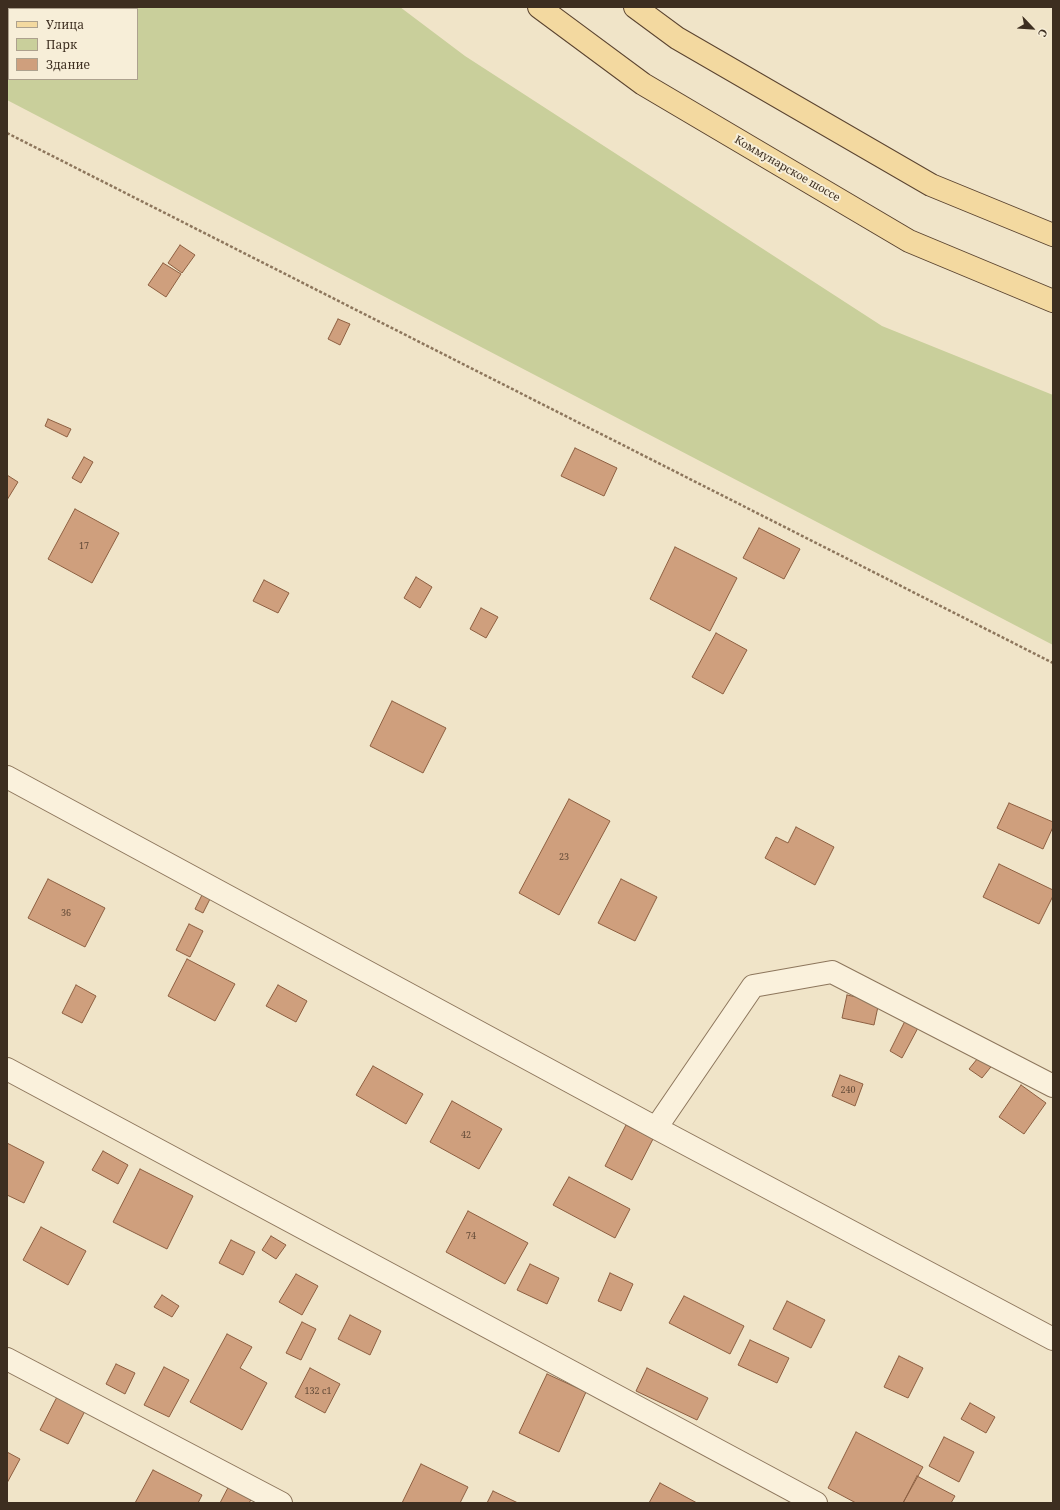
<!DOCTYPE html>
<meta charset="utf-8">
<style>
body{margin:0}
#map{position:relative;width:1060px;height:1510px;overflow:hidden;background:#f0e4c8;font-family:"Noto Serif",serif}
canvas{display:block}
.frame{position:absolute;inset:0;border:8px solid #3d2e20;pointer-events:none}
.legend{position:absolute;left:8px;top:8px;width:130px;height:72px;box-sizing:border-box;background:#f7eed8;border:1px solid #ada18e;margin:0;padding:5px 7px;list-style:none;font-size:12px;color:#3d2e20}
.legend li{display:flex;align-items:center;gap:8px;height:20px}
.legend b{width:20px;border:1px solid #ada18e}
.north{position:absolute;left:1012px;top:8px;width:40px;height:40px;-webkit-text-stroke:3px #f7eed8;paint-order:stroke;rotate:115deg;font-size:11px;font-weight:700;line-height:16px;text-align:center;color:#3d2e20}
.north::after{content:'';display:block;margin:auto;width:14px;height:18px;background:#3d2e20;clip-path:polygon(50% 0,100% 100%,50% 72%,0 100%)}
</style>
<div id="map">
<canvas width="1060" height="1510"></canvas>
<div class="frame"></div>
<ul class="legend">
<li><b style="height:5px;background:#f3d9a0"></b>Улица</li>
<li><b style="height:11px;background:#c9cf9b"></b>Парк</li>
<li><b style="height:11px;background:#cf9f7d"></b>Здание</li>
</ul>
<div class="north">С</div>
</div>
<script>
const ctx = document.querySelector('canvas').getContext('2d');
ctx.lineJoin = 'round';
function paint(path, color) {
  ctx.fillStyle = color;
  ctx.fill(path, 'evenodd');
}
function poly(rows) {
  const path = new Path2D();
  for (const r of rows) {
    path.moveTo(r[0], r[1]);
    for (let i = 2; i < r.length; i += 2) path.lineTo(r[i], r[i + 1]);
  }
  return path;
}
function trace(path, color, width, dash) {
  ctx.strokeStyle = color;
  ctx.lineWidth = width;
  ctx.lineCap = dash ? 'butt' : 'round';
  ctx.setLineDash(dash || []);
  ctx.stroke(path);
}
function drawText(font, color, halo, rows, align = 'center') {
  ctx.font = font + ' "Noto Serif",serif';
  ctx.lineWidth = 4;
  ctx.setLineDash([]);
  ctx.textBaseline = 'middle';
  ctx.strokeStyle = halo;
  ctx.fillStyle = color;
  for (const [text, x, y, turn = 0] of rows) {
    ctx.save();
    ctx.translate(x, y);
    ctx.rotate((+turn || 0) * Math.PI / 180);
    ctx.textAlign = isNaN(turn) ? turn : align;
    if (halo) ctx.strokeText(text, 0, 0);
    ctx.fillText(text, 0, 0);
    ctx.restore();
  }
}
paint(poly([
 [7,7,400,7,465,56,882,326,1053,395,1053,645,7,100],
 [9,9,137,9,137,79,9,79]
]), '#c9cf9b');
const building = poly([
 [180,245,195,255,182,273,168,263,180,245],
 [163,263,181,274,166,297,148,285,163,263],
 [338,319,350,324,340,345,328,339,338,319],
 [48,419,71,429,67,437,45,426,48,419],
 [575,448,617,468,604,496,561,476,575,448],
 [84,457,93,462,81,483,72,478,84,457],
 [7,475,18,482,7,500,7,475],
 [75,509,119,533,92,583,48,559,75,509],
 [759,528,800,549,784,579,743,558,759,528],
 [675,547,737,578,710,631,650,599,675,547],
 [416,577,432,587,420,608,404,598,416,577],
 [264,580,289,593,278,613,253,601,264,580],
 [481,608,498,617,486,638,470,629,481,608],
 [716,633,747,650,723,694,692,677,716,633],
 [392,701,446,728,423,773,370,746,392,701],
 [569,799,610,821,559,915,519,893,569,799],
 [1009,803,1053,822,1053,827,1043,849,997,828,1009,803],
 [796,827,834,847,815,885,765,858,776,837,788,843,796,827],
 [999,864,1053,890,1053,896,1039,924,983,897,999,864],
 [48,879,105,908,85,947,28,918,48,879],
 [621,879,657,897,635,941,598,923,621,879],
 [206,887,214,891,203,913,195,909,206,887],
 [189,924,203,931,190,957,176,950,189,924],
 [187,959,235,984,215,1021,168,996,187,959],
 [76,985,96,996,82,1023,62,1013,76,985],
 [278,985,307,1001,296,1022,266,1006,278,985],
 [847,995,879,1002,874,1025,842,1018,847,995],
 [906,1019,919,1026,902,1058,890,1051,906,1019],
 [982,1053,994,1063,982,1078,969,1069,982,1053],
 [373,1066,423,1094,406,1124,356,1095,373,1066],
 [840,1075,863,1084,855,1106,832,1096,840,1075],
 [1021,1085,1046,1103,1024,1134,999,1117,1021,1085],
 [452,1101,502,1129,479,1169,430,1142,452,1101],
 [626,1125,653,1139,632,1180,605,1166,626,1125],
 [7,1143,44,1162,24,1203,7,1195,7,1143],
 [103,1151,128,1165,118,1184,92,1170,103,1151],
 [140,1169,193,1196,167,1249,113,1222,140,1169],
 [569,1177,630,1209,615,1238,553,1205,569,1177],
 [468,1211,528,1243,505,1284,446,1252,468,1211],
 [41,1227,86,1251,68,1285,23,1260,41,1227],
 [271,1236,286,1245,276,1259,262,1250,271,1236],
 [231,1240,255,1252,243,1275,219,1263,231,1240],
 [530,1264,559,1278,547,1304,517,1290,530,1264],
 [610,1273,633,1284,621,1311,598,1301,610,1273],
 [296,1274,318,1286,302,1315,279,1302,296,1274],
 [162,1295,179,1306,172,1317,154,1307,162,1295],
 [684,1296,744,1326,730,1354,669,1323,684,1296],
 [787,1301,825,1320,811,1348,773,1329,787,1301],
 [350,1315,381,1331,370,1355,338,1339,350,1315],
 [302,1322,316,1329,301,1360,286,1353,302,1322],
 [227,1334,252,1347,240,1368,267,1383,242,1430,190,1402,227,1334],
 [750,1340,789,1358,777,1383,738,1365,750,1340],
 [899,1356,923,1368,908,1398,884,1387,899,1356],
 [116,1364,135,1373,125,1394,106,1384,116,1364],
 [164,1367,189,1380,169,1417,144,1405,164,1367],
 [310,1368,340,1384,325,1413,295,1397,310,1368],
 [647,1368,708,1398,697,1420,636,1391,647,1368],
 [547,1374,586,1392,559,1452,519,1433,547,1374],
 [58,1395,86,1409,68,1444,40,1430,58,1395],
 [970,1403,995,1417,986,1433,961,1419,970,1403],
 [856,1432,923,1467,903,1503,856,1503,828,1488,856,1432],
 [944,1437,974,1452,959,1482,929,1466,944,1437],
 [7,1452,20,1459,7,1483,7,1452],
 [421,1464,468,1487,460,1503,402,1503,421,1464],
 [153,1470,202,1495,198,1503,135,1503,153,1470],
 [917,1476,955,1496,951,1503,903,1503,917,1476],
 [232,1480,255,1493,249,1503,220,1503,232,1480],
 [660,1483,697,1503,649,1503,660,1483],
 [493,1491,518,1503,487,1503,493,1491]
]);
paint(building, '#cf9f7d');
trace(building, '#8d5f41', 1);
const minor = poly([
 [7,777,656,1128,1053,1339],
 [7,1069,816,1503],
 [656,1128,753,986,832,972,1053,1086],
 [7,1359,281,1503]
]);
const major = poly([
 [539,7,643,84,909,241,1053,301],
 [635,7,677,38,931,185,1053,235]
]);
trace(minor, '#8d765c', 24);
trace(major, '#5b4430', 24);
trace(poly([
 [7,133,1053,663]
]), '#8d765c', 2.5, [3, 2]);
trace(minor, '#faf1dc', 22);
trace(major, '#f3d9a0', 22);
drawText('9px', '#624a37', null, [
 ["17",84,546],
 ["23",564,857],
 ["36",66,913],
 ["240",848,1090],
 ["42",466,1135],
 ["74",471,1236],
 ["132 с1",318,1391]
]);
drawText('11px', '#3d2e20', '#f7eed8', [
 ["Коммунарское шоссе",787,169,30]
]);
</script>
